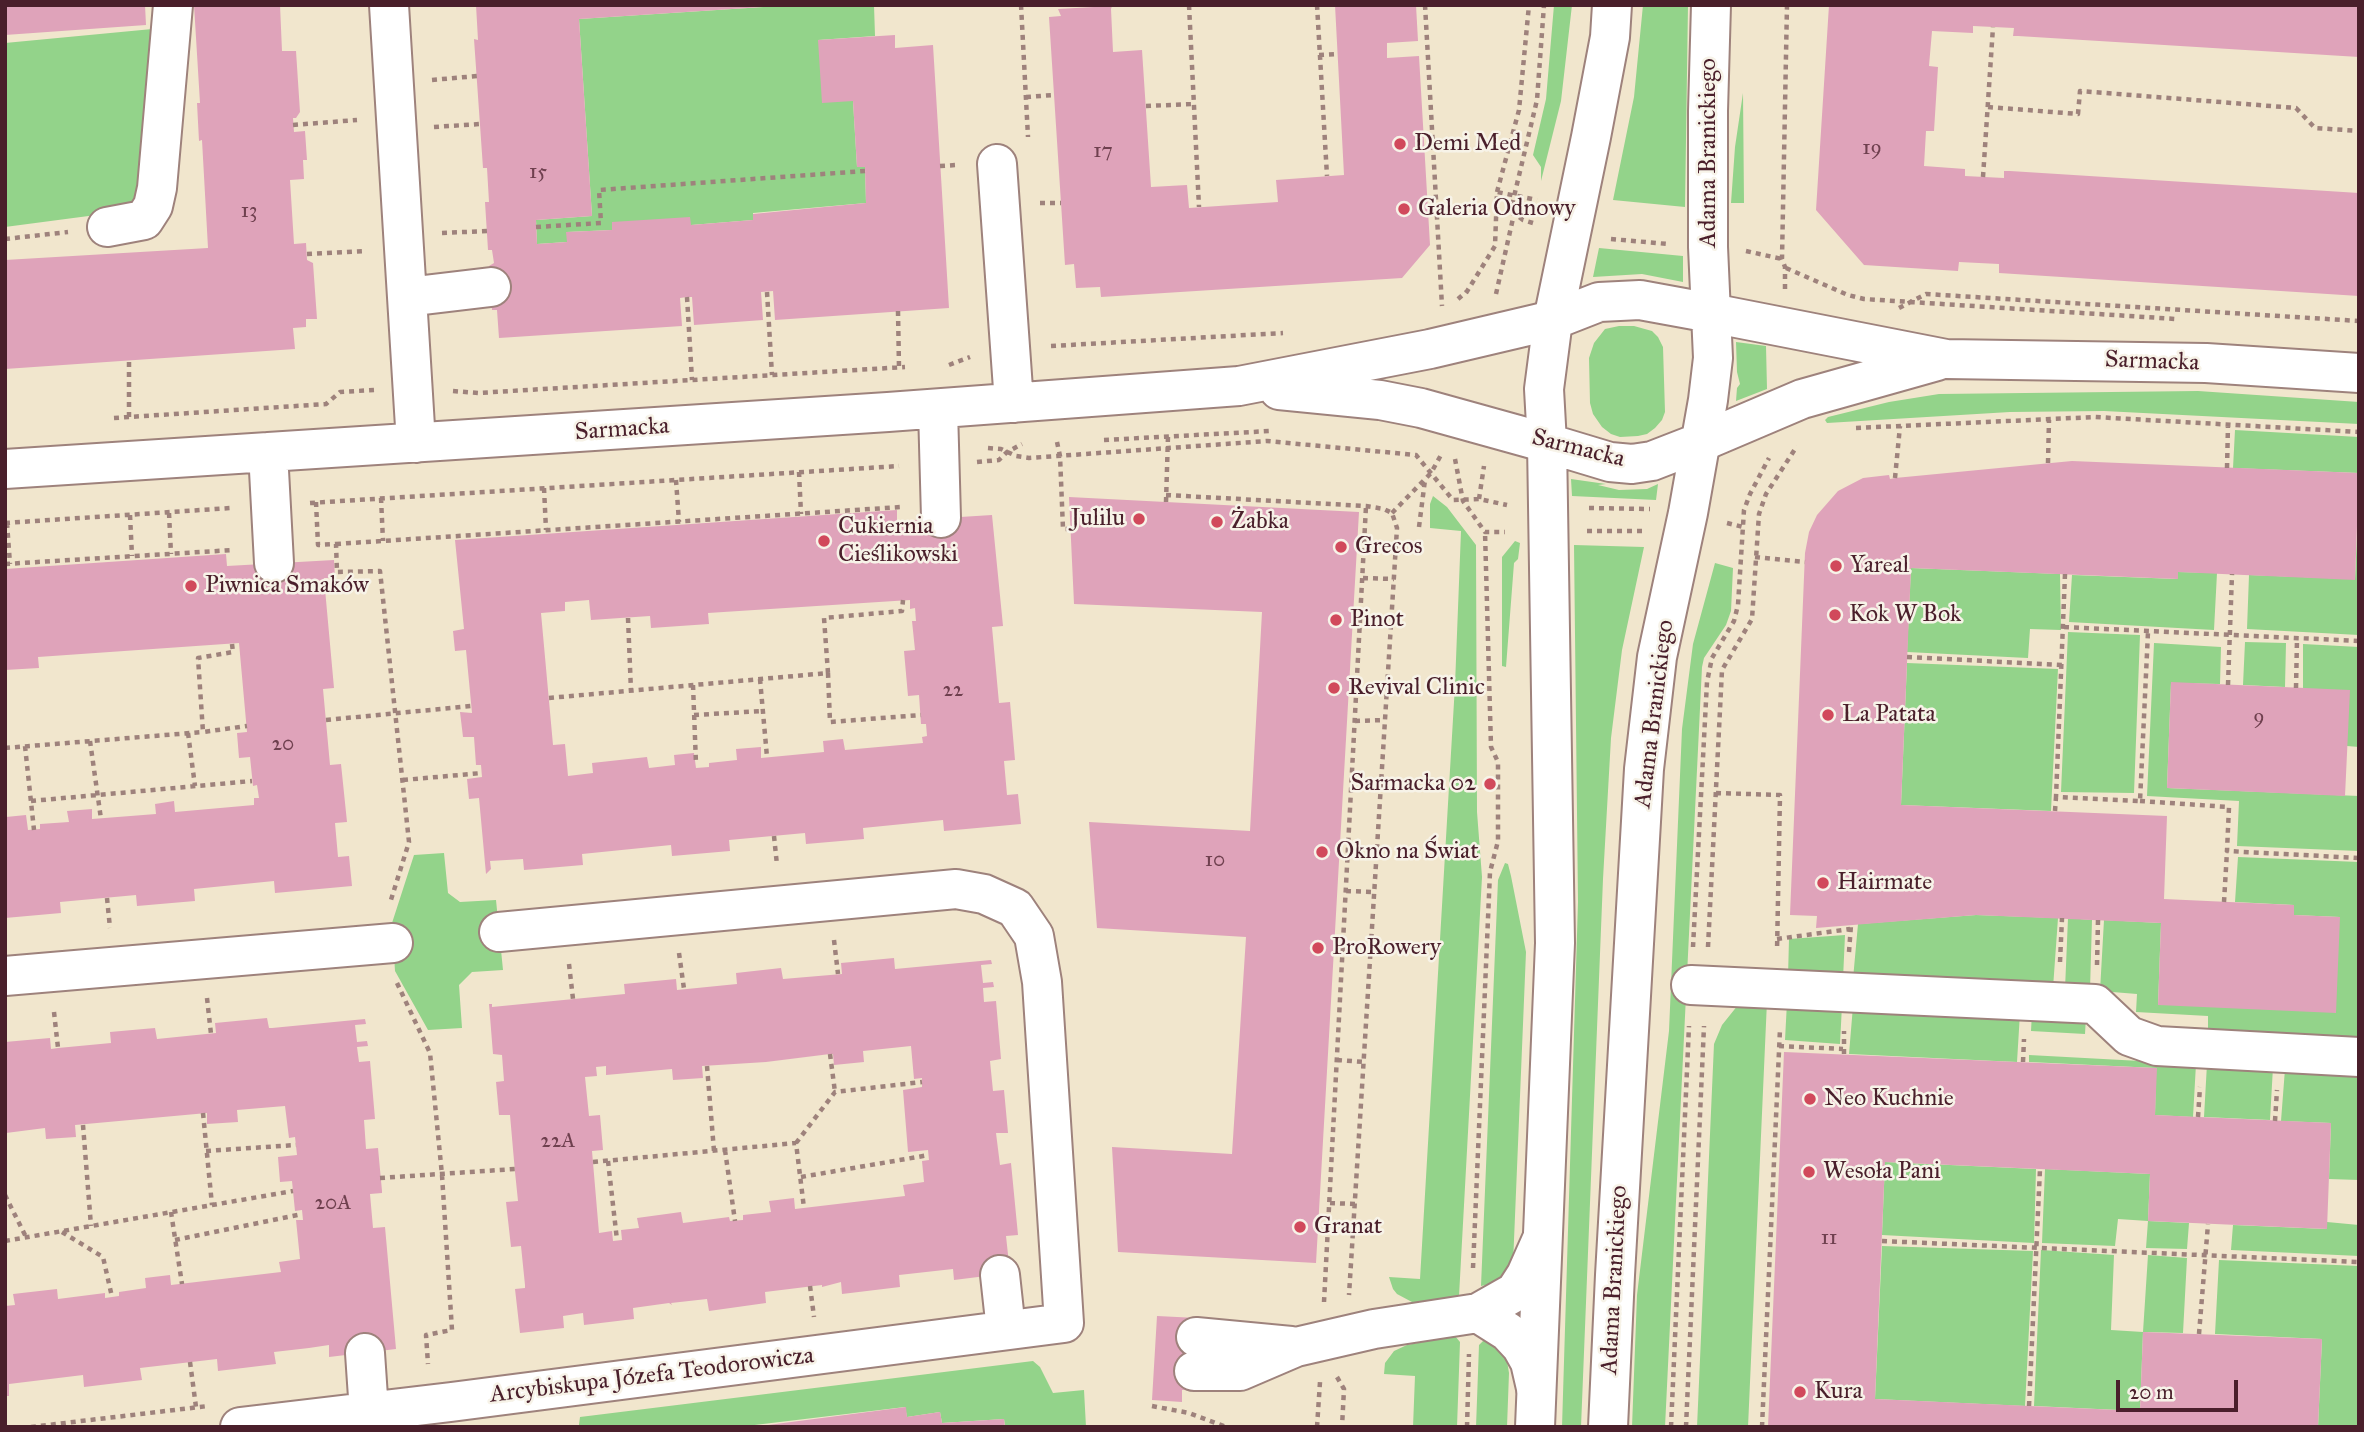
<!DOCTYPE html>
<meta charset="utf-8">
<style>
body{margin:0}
#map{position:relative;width:2364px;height:1432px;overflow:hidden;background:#f1e6cd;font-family:"IM FELL Great Primer",serif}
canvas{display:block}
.frame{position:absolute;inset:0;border:7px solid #4a1f2b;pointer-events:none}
.scale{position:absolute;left:2116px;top:1380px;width:122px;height:32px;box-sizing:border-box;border:4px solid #4a1f2b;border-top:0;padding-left:9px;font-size:21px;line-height:24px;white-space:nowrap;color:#4a1f2b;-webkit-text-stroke:5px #f7f3e8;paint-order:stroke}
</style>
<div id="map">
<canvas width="2364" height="1432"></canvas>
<div class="frame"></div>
<div class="scale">20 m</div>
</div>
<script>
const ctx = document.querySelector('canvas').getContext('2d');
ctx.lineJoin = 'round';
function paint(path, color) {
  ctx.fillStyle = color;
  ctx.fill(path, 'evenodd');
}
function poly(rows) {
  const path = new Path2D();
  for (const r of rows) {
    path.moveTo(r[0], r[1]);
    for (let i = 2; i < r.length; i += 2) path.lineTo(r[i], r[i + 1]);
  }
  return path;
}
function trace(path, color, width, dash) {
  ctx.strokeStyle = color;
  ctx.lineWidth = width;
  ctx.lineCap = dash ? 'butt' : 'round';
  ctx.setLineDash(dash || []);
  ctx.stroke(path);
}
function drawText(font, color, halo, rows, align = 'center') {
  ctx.font = font + ' "IM FELL Great Primer",serif';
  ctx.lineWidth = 5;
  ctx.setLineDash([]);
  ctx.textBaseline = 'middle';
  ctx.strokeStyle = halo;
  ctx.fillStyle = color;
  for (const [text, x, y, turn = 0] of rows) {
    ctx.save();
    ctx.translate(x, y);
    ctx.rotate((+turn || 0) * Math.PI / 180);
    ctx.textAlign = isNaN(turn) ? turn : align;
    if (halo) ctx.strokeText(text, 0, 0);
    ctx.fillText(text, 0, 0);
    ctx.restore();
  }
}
paint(poly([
 [794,5,874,5,875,36,818,40,853,101,857,167,865,167,866,203,753,213,753,220,691,225,612,222,612,230,567,232,567,242,537,244,536,220,592,216,579,19],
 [1554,5,1572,5,1561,101,1541,181,1541,167,1533,155,1546,99],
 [1643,5,1688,5,1685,207,1613,200,1634,97],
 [163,28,134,210,5,227,5,43],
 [1743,93,1744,203,1731,203,1735,147],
 [1599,248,1683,256,1683,282,1642,274,1593,277],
 [1619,326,1634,326,1652,331,1658,337,1663,347,1665,412,1662,420,1655,428,1647,434,1638,436,1620,437,1611,434,1602,427,1593,414,1590,403,1589,358,1594,343,1605,329],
 [1736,342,1766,346,1767,389,1736,401,1737,388,1740,384,1737,372],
 [2198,391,2359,402,2359,424,2104,411,2010,412,1827,423,1825,420,1828,417,1889,402,1939,394],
 [2235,430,2359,437,2359,473,2233,468],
 [1571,479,1606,484,1598,485,1619,490,1647,489,1658,484,1656,500,1572,496],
 [2359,492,2359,635,2247,629,2249,575,2355,579],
 [1433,496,1447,507,1476,545,1477,812,1482,877,1459,1296,1421,1303,1412,1302,1397,1294,1393,1289,1389,1277,1420,1279,1455,685,1461,531,1430,528,1430,504],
 [1515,541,1520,543,1518,559,1514,563,1506,667,1502,666,1502,557],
 [1574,545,1644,547,1622,650,1611,738,1603,879,1581,1427,1562,1427,1578,902],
 [1715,563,1733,568,1731,611,1726,625,1704,658,1702,667,1665,1427,1632,1427,1637,1295,1669,1031,1682,729,1693,644],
 [1911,568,2060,574,2061,630,2030,629,2028,658,1907,652],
 [2178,572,2217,573,2214,630,2069,622,2072,575,2177,579],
 [2068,632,2140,635,2134,793,2061,792],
 [2245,642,2286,643,2285,687,2243,685],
 [2154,643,2221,647,2220,684,2171,683,2167,788,2359,796,2359,851,2237,846,2239,801,2147,796],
 [2303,644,2359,647,2359,747,2347,746,2303,688],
 [1907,663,2058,669,2051,811,1901,805],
 [444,853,448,893,460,902,496,900,503,970,472,972,459,985,462,1028,428,1030,395,971,392,923,414,855],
 [2238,857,2359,862,2359,1046,2208,1038,2208,1016,2136,1012,2137,994,2100,991,2104,920,2161,923,2158,1005,2340,917,2294,915,2294,905,2235,902],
 [1505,863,1508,864,1511,876,1526,952,1513,1264,1498,1282,1481,1286,1498,880],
 [1976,915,2058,918,2053,988,1853,979,1858,924],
 [2068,918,2092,920,2090,990,2065,989],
 [1845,935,1843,979,1788,977,1789,939],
 [1767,1001,1748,1427,1697,1427,1714,1044,1722,1025,1738,1005],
 [1787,1002,1842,1005,1840,1044,1785,1040],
 [1853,1006,2020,1013,2017,1062,1849,1054],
 [2032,1012,2086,1016,2085,1034,2031,1031],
 [2029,1055,2196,1064,2193,1117,2155,1115,2156,1068,2029,1062],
 [2207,1064,2273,1067,2270,1120,2204,1117],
 [2285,1069,2359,1072,2359,1180,2329,1179,2331,1123,2281,1121],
 [1885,1162,2036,1169,2034,1243,1882,1235],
 [2045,1169,2150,1174,2148,1221,2189,1223,2187,1249,2146,1248,2148,1221,2118,1219,2115,1246,2042,1243],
 [2327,1222,2359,1225,2359,1256,2231,1250,2233,1225,2326,1229],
 [1882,1246,2033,1251,2025,1406,1875,1399],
 [2041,1250,2114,1255,2111,1330,2143,1332,2148,1255,2187,1258,2183,1333,2143,1332,2140,1411,2034,1406],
 [2219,1260,2359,1266,2359,1427,2318,1427,2322,1339,2215,1334],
 [1455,1336,1460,1342,1457,1427,1413,1427,1415,1376,1384,1374,1385,1363,1394,1351,1407,1345],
 [1486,1338,1506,1355,1509,1373,1507,1427,1476,1427,1479,1345],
 [1033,1361,1040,1367,1053,1393,1084,1390,1086,1427,1005,1426,1004,1419,942,1423,940,1412,907,1417,905,1407,738,1427,579,1425,580,1417]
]), '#93d38a');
paint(poly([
 [5,5,145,5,146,25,5,35],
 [194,5,280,5,282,51,296,51,300,112,296,118,293,118,294,132,305,131,307,160,303,160,304,179,290,180,294,244,306,243,307,260,313,263,317,319,306,319,306,327,293,328,295,349,5,369,5,260,208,248,202,140,199,141,197,103,200,103],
 [476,5,762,5,762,7,579,19,592,216,536,220,537,244,567,242,566,232,612,230,612,222,690,217,691,225,753,220,753,214,866,203,865,167,857,167,853,101,822,103,818,40,895,35,895,48,933,45,949,308,775,320,773,291,761,292,763,320,694,325,692,297,687,297,680,298,682,326,499,338,497,310,492,310,489,266,494,263,492,250,488,250,485,202,489,202,487,168,483,168,474,39,478,40],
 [1335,5,1416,5,1418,41,1387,43,1387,58,1419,56,1430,245,1402,278,1101,297,1100,287,1076,288,1074,264,1065,265,1049,17,1061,16,1058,9,1112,6,1111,9,1113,52,1142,50,1151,187,1187,185,1189,208,1278,202,1276,180,1344,175],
 [1829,5,2359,5,2359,57,2018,36,2013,36,2014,28,1973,26,1973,33,1932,31,1929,66,1938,67,1934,131,1926,131,1924,166,1965,169,1965,176,2004,178,2004,171,2010,171,2359,193,2359,296,1999,273,1999,264,1959,262,1958,271,1864,265,1816,210],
 [2072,461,2359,473,2355,580,2178,572,2178,579,1911,568,1901,805,2167,816,2164,899,2294,905,2294,915,2340,917,2336,1013,2158,1005,2161,923,1976,915,1816,928,1817,916,1790,915,1805,553,1809,532,1817,515,1838,491,1863,478,1889,475,1890,479,1895,478],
 [1069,497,1359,512,1316,1263,1118,1252,1112,1147,1232,1154,1246,937,1097,928,1089,822,1250,831,1262,612,1074,604],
 [897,510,897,521,992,515,1003,626,992,627,999,703,1010,702,1015,760,1004,761,1007,795,1018,794,1021,824,944,831,943,820,863,828,864,839,806,844,805,833,729,840,730,851,672,856,671,845,582,854,583,865,524,870,523,859,490,861,491,869,486,874,479,798,469,799,467,779,482,777,481,765,476,765,474,737,463,737,460,712,472,713,466,650,455,651,453,631,464,629,455,540],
 [589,600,591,620,650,616,651,628,709,624,708,613,910,600,910,609,915,608,916,621,912,621,915,650,904,651,908,696,919,695,921,724,926,724,927,736,922,737,923,743,845,750,843,739,823,741,824,752,761,758,761,747,736,749,737,760,709,763,709,767,696,768,694,753,674,755,675,765,649,768,647,757,592,763,593,773,568,776,565,744,553,745,541,613,565,611,565,602],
 [226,554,227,566,334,560,335,578,324,578,334,688,323,689,330,765,341,764,347,822,335,823,338,857,349,856,352,886,275,893,274,881,194,889,195,901,137,906,136,895,60,902,61,913,5,918,6,817,26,815,28,830,40,829,40,824,69,822,67,811,92,809,92,819,156,814,155,804,174,801,175,812,254,805,254,798,259,798,257,785,253,786,250,757,239,758,237,733,247,732,239,643,38,657,39,668,5,670,5,569],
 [2171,682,2350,690,2345,796,2167,788],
 [894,958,895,969,991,960,992,964,981,965,983,983,993,982,994,987,983,988,984,1002,996,1001,1001,1059,990,1061,993,1091,1004,1090,1008,1133,996,1133,1000,1165,1011,1163,1018,1235,1006,1236,1010,1273,954,1280,953,1269,899,1275,900,1287,842,1294,841,1282,822,1287,822,1285,765,1292,766,1303,709,1311,707,1299,671,1303,672,1305,669,1303,633,1308,634,1319,584,1325,583,1313,563,1316,564,1328,520,1333,515,1289,525,1288,525,1285,521,1246,511,1247,506,1202,518,1201,515,1172,510,1115,499,1115,496,1082,504,1081,502,1055,493,1054,489,1004,492,1004,492,1007,625,994,624,984,676,979,677,990,737,984,736,973,781,968,783,979,842,974,841,963],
 [911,1046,914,1079,922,1078,922,1087,903,1090,908,1152,928,1150,929,1160,922,1161,924,1182,903,1185,905,1196,795,1209,794,1198,769,1201,771,1212,743,1215,743,1220,730,1221,729,1217,683,1223,681,1212,637,1218,639,1228,621,1230,622,1240,613,1241,612,1231,599,1233,592,1151,603,1150,600,1115,589,1116,585,1077,597,1076,596,1067,606,1066,606,1075,672,1069,673,1080,703,1078,702,1066,766,1062,830,1054,833,1054,834,1065,864,1062,863,1051],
 [267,1018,269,1028,272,1028,365,1019,366,1024,355,1025,357,1042,367,1041,368,1046,357,1047,359,1062,370,1061,375,1119,364,1120,366,1149,378,1148,382,1191,382,1193,370,1194,373,1228,385,1227,396,1349,329,1357,329,1345,309,1348,274,1352,276,1364,218,1371,217,1359,140,1368,142,1380,84,1387,83,1375,9,1384,9,1396,5,1396,5,1306,15,1305,13,1294,57,1289,58,1299,105,1293,105,1298,119,1296,119,1292,146,1288,145,1278,170,1275,171,1285,281,1272,279,1262,300,1259,296,1220,303,1220,302,1210,295,1211,292,1181,280,1182,278,1157,297,1155,295,1137,289,1138,285,1106,237,1110,238,1122,207,1124,207,1113,75,1125,76,1137,46,1139,45,1128,6,1133,5,1042,50,1038,51,1049,58,1048,111,1043,110,1032,155,1028,157,1039,216,1033,215,1023],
 [1784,1052,2157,1068,2155,1115,2331,1123,2327,1229,2148,1221,2150,1174,1885,1162,1875,1399,2140,1411,2143,1332,2322,1339,2318,1427,1768,1427],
 [1157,1316,1197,1318,1193,1390,1182,1390,1182,1402,1152,1400],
 [906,1407,907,1417,940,1412,942,1423,1004,1419,1005,1427,753,1427]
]), '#dfa3ba');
const minor = poly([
 [389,5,416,443],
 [997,164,1014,403],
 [107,227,144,220,153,206,157,188,173,5],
 [407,297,491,287],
 [1711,313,1946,359,2206,363,2359,373],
 [1279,390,1380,400,1421,408,1547,443],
 [938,409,941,518],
 [1701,442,1802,399,1937,361],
 [268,452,274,563],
 [5,469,888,412,1239,386,1430,349,1553,320],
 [5,976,393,943],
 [1691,985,2095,1004,2129,1036,2157,1046,2359,1057],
 [1000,1275,1006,1330],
 [1478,1313,1508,1332,1521,1346,1530,1362,1536,1388],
 [1196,1337,1291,1346],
 [365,1353,369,1412],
 [1194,1371,1240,1371,1296,1347,1374,1329,1478,1313,1515,1292,1526,1275,1542,1239],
 [240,1427,451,1402,1064,1323,1042,982,1034,936,1015,908,984,894,956,889,499,932]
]);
const major = poly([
 [1553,320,1599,302,1640,300,1711,313],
 [1547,443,1610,462,1632,464,1652,461,1701,442],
 [1535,1427,1555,943,1547,443,1544,389,1553,320,1591,137,1610,37,1612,5],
 [1608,1427,1615,1275,1644,769,1657,657,1688,513,1708,400,1713,358,1708,247,1708,111,1711,5]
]);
trace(minor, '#9e827c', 42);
trace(major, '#9e827c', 42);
trace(poly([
 [1021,5,1028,137],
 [1189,5,1199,207],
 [1317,5,1327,176],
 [1425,5,1442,306],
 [1319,55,1338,54],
 [432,80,477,76],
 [1026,97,1054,95],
 [1146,106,1194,104],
 [1988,107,2078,114,2080,91,2296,108,2315,128,2359,131],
 [293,125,357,120],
 [434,127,480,124],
 [940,166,957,165],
 [1983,177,1993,27],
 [1497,192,1519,110,1529,5],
 [1040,203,1061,203],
 [1533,223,1523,220,1515,214,1512,205,1537,100,1544,5],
 [536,227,601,223,599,190,865,171],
 [442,233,487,231],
 [5,239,68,232],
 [1611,239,1668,244],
 [1746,251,1782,259],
 [307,254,365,251],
 [1786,268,1848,295,1864,299,2176,319],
 [1785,289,1785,267,1782,259,1787,5],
 [767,292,772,375],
 [1466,293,1495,246,1497,192,1537,200],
 [1496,294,1514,214],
 [687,297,692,380],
 [1458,299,1466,292],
 [1899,308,1926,294,2359,321],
 [898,311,899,367],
 [1051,346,1283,333],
 [949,365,970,357],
 [453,391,478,393,905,367],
 [129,417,129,360],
 [114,418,326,404,340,392,374,390],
 [1856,428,2095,417,2359,432],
 [1104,440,1270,431],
 [1057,442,1060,456,1063,529,1070,529],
 [988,448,1001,449,1016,456,1029,458,1267,441,1416,455,1453,500,1479,499,1507,505],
 [1455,459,1463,501,1485,532,1505,532],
 [977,462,999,460,1007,452,1022,444],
 [2048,463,2049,420],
 [2227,468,2228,425],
 [799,472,801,514],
 [1895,478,1900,426],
 [676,480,679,522],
 [544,488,546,530],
 [1166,495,1366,506,1384,509,1392,513,1397,528,1349,1295],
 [381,498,383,541],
 [1479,499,1484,466],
 [316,502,318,545,336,544,337,572,380,571,409,842,390,903],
 [1166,502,1168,436],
 [310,503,899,466],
 [1589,508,1650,509],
 [169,513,171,554],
 [1392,513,1431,473,1441,455],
 [130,515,132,556],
 [5,523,231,508],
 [7,523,10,564],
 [1727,523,1743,527],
 [1419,527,1425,480],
 [1587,531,1645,531],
 [336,544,901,507],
 [1755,557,1805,562],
 [5,564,233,550],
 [2065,574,2056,797,2140,801,2148,632],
 [1363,578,1394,579],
 [628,618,631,691],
 [2064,627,2359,641],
 [232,644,233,652,198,658,203,732,247,726],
 [1907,657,2062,665],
 [828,673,824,618,902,611,903,600],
 [760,679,767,757],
 [693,685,696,764],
 [2228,685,2232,574],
 [2296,688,2297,639],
 [549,698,828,673,830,722,921,715],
 [694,715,763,711],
 [326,720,471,706],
 [1355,721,1385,720],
 [188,733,195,786],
 [90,741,101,819],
 [25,746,34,830],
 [5,748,203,732],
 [403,780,482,773],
 [1716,793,1780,795,1777,951],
 [31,801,252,781],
 [2140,801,2229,807,2227,851,2359,858],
 [2055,811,2056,797],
 [774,836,777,865],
 [1346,891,1374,892],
 [107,898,110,928],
 [2224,902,2227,851],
 [1777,939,1850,929],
 [834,940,838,974],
 [1693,947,1707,682,1712,658,1734,621,1738,605,1744,510,1750,494,1769,458],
 [1708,947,1722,670,1752,619,1759,514,1766,494,1797,446],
 [1849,952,1851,925],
 [679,953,684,989],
 [2060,962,2062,918],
 [569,964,573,999],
 [2097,965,2098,920],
 [397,983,430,1053,442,1175,452,1330,426,1335,428,1364],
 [207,998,211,1034],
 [54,1012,58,1048],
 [1779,1046,1843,1049],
 [830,1054,835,1092],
 [1844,1054,1844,1031],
 [1337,1060,1364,1062],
 [2023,1062,2024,1039],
 [707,1066,714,1151],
 [203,1113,212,1205],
 [2198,1117,2200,1087],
 [2275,1121,2277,1090],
 [83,1125,91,1226],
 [796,1143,835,1092,922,1082],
 [725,1150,735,1221],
 [206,1151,296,1145],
 [608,1161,617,1240],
 [593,1162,796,1143,804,1208],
 [801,1177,929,1155],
 [380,1178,515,1169],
 [5,1195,26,1237],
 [1330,1203,1355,1204],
 [171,1212,182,1284],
 [62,1232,103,1257,112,1297],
 [175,1240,302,1214],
 [5,1241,293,1191],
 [1882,1241,2359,1262],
 [1473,1268,1490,872,1498,841,1498,762,1491,747,1485,532],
 [810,1286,814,1317],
 [1324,1302,1366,506],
 [2199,1334,2208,1224],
 [190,1362,196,1407],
 [1337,1377,1344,1389,1342,1427],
 [1152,1406,1189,1413,1226,1427],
 [2029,1406,2040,1169],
 [31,1427,208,1406],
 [1317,1427,1320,1382],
 [1467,1427,1469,1354],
 [1671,1427,1689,1026],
 [1686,1427,1704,1026],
 [1762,1427,1780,1029]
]), '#9e827c', 4.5, [5, 5]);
trace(minor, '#fff', 38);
trace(major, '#fff', 38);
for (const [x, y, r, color] of [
 [1400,144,7,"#d1495b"],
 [1404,209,7,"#d1495b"],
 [1139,519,7,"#d1495b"],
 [1217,522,7,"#d1495b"],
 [824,541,7,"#d1495b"],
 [1341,547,7,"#d1495b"],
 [1836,566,7,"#d1495b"],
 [191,586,7,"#d1495b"],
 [1835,615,7,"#d1495b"],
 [1336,620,7,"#d1495b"],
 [1334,688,7,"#d1495b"],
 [1828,715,7,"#d1495b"],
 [1490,784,7,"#d1495b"],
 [1322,852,7,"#d1495b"],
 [1823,883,7,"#d1495b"],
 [1318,948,7,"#d1495b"],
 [1810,1099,7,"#d1495b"],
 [1809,1172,7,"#d1495b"],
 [1300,1227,7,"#d1495b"],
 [1800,1392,7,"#d1495b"]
]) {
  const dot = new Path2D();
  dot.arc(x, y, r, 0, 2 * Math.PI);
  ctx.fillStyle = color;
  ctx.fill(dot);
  trace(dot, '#f7f3e8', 2.5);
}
drawText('21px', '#6f404f', null, [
 ["19",1872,149],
 ["17",1103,152],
 ["15",538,173],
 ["13",249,212],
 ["22",953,691],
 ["9",2259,718],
 ["20",283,745],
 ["10",1215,861],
 ["22A",558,1142],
 ["20A",333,1204],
 ["11",1829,1239]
]);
drawText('24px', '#4a1f2b', '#f7f3e8', [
 ["Demi Med",1414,144],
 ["Galeria Odnowy",1418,209],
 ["Julilu",1125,519,"right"],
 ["Żabka",1231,522],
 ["Cukiernia",838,527],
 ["Cieślikowski",838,555],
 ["Grecos",1355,547],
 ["Yareal",1850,566],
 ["Piwnica Smaków",205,586],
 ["Kok W Bok",1849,615],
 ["Pinot",1350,620],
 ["Revival Clinic",1348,688],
 ["La Patata",1842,715],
 ["Sarmacka 02",1476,784,"right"],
 ["Okno na Świat",1336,852],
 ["Hairmate",1837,883],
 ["ProRowery",1332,948],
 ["Neo Kuchnie",1824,1099],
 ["Wesoła Pani",1823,1172],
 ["Granat",1314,1227],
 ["Kura",1814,1392]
], 'left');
drawText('24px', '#4a1f2b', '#f7f3e8', [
 ["Adama Branickiego",1709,153,-90],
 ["Sarmacka",2152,362,2],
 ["Sarmacka",622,430,-4],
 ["Sarmacka",1578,449,14],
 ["Adama Branickiego",1655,714,-83],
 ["Adama Branickiego",1615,1280,-87],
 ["Arcybiskupa Józefa Teodorowicza",652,1376,-7]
]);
</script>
